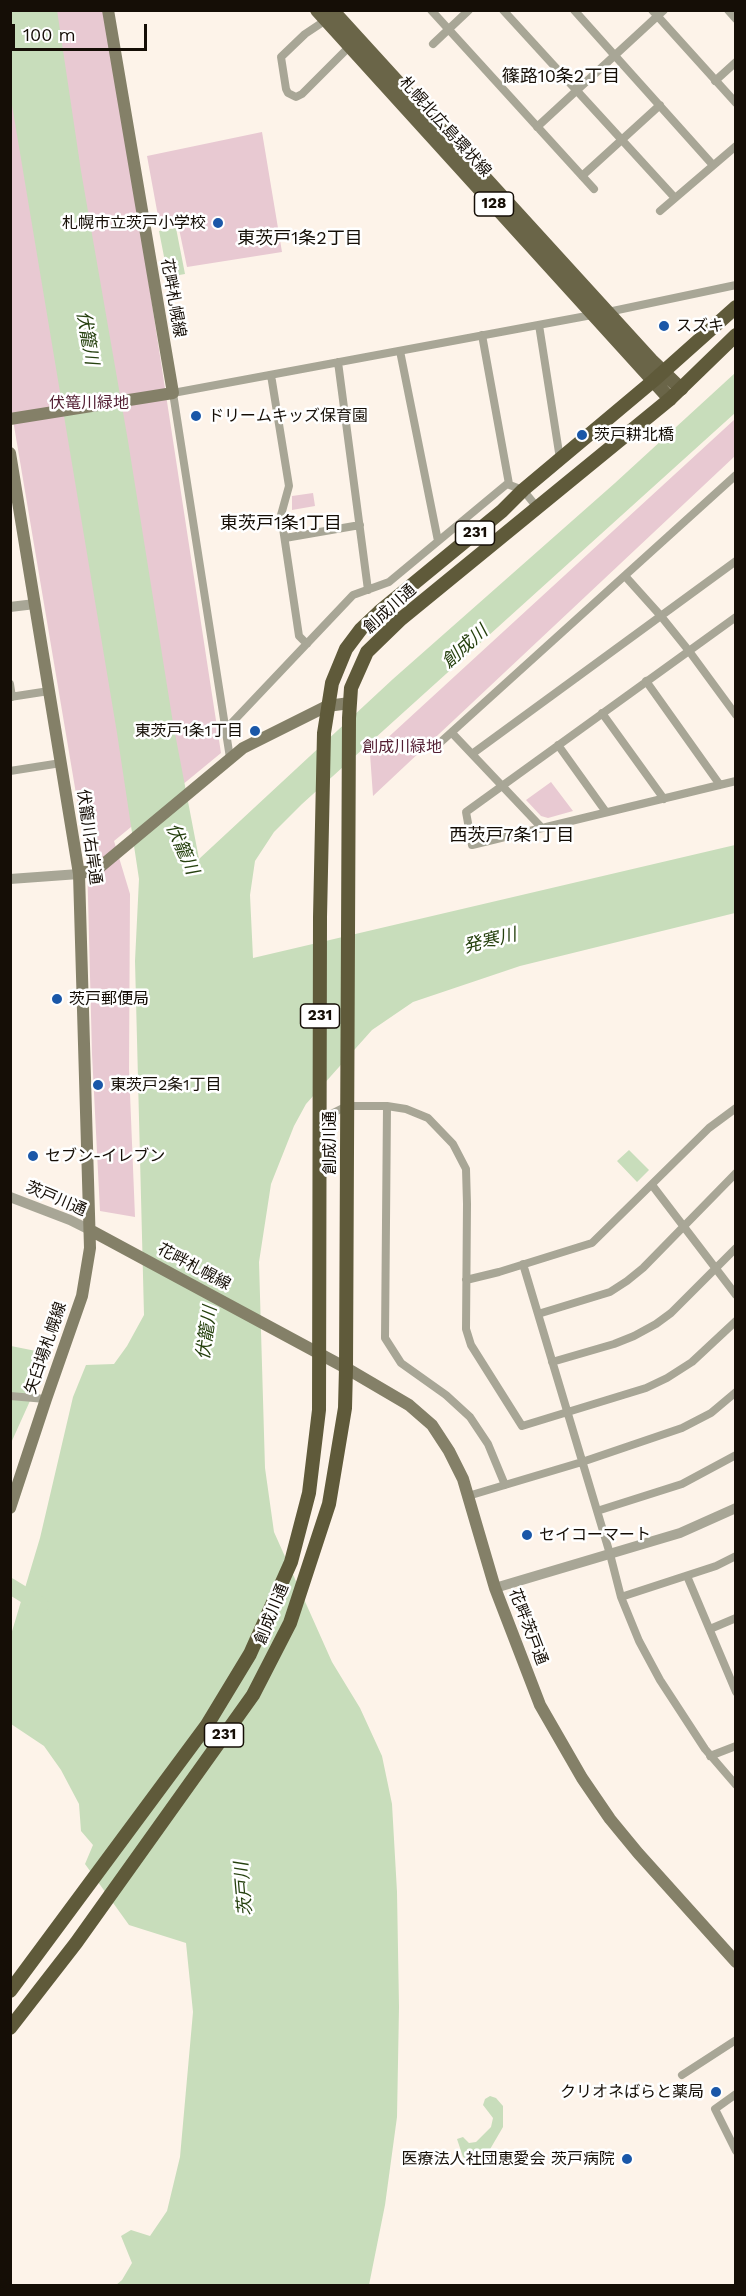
<!DOCTYPE html>
<meta charset="utf-8">
<style>
body{margin:0}
#map{position:relative;width:746px;height:2296px;overflow:hidden;background:#fdf3e9;font-family:"Work Sans",sans-serif}
canvas{display:block}
.frame{position:absolute;inset:0;border:12px solid #150e06;pointer-events:none}
.scale{position:absolute;left:12px;top:24px;width:135px;height:27px;box-sizing:border-box;border:3px solid #150e06;border-top:0;padding-left:8px;font-size:18px;line-height:21px;white-space:nowrap;color:#150e06;-webkit-text-stroke:4px #fff;paint-order:stroke}
</style>
<div id="map">
<canvas width="746" height="2296"></canvas>
<div class="frame"></div>
<div class="scale">100 m</div>
</div>
<script>
const ctx = document.querySelector('canvas').getContext('2d');
ctx.lineJoin = 'round';
function paint(path, color) {
  ctx.fillStyle = color;
  ctx.fill(path, 'evenodd');
}
function poly(rows) {
  const path = new Path2D();
  for (const r of rows) {
    path.moveTo(r[0], r[1]);
    for (let i = 2; i < r.length; i += 2) path.lineTo(r[i], r[i + 1]);
  }
  return path;
}
function trace(path, color, width, dash) {
  ctx.strokeStyle = color;
  ctx.lineWidth = width;
  ctx.lineCap = dash ? 'butt' : 'round';
  ctx.setLineDash(dash || []);
  ctx.stroke(path);
}
function drawText(font, color, halo, rows, align = 'center') {
  ctx.font = font + ' "Work Sans","Noto Sans JP",sans-serif';
  ctx.lineWidth = 5;
  ctx.setLineDash([]);
  ctx.textBaseline = 'middle';
  ctx.strokeStyle = halo;
  ctx.fillStyle = color;
  for (const [text, x, y, turn = 0] of rows) {
    ctx.save();
    ctx.translate(x, y);
    ctx.rotate((+turn || 0) * Math.PI / 180);
    ctx.textAlign = isNaN(turn) ? turn : align;
    if (halo) ctx.strokeText(text, 0, 0);
    ctx.fillText(text, 0, 0);
    ctx.restore();
  }
}
paint(poly([
 [10,11,107,11,221,753,114,841,130,894,129,1069,135,1217,100,1211,92,1054,87,859,11,408],
 [262,132,282,252,187,267,178,224,160,227,147,156],
 [735,419,735,456,373,796,370,754],
 [313,493,315,506,292,510,292,496],
 [551,782,573,811,548,818,541,816,526,800]
]), '#e8c9d2');
paint(poly([
 [57,10,81,171,128,441,173,723,199,859,393,679,615,483,735,373,735,413,302,804,274,832,255,861,250,895,253,958,735,845,735,913,520,966,413,1002,372,1030,306,1104,294,1126,271,1184,259,1262,265,1468,274,1532,332,1662,360,1708,382,1756,392,1804,397,1892,399,2007,397,2117,385,2205,369,2285,116,2285,122,2280,132,2263,121,2236,131,2230,150,2236,167,2211,180,2157,193,2012,186,1943,129,1925,85,1864,93,1845,81,1831,79,1804,61,1770,44,1746,11,1724,10,1638,40,1538,73,1397,86,1365,114,1364,127,1346,144,1315,135,961,139,879,117,733,11,99,11,11],
 [176,228,185,274,168,277,159,231],
 [629,1150,649,1170,637,1182,617,1161],
 [11,1346,36,1351,41,1358,34,1392,11,1443],
 [490,2096,496,2098,503,2106,503,2127,489,2151,478,2159,470,2161,463,2157,457,2139,463,2137,469,2143,476,2142,491,2127,493,2118,483,2105,485,2099]
]), '#c8ddbb');
trace(poly([
 [10,1586,41,1605]
]), '#c8ddbb', 16);
trace(poly([
 [431,10,594,189],
 [503,10,675,198],
 [574,10,712,164],
 [652,10,736,103],
 [728,10,736,19],
 [326,20,305,34,281,57,286,89,288,93,296,97,302,94,350,46],
 [433,44,469,10],
 [715,81,736,62],
 [537,127,664,10],
 [582,176,660,105],
 [660,211,736,146],
 [539,325,560,459],
 [482,335,509,484],
 [400,351,438,541],
 [338,362,368,590],
 [271,375,289,486,281,515,299,636,307,644],
 [285,538,360,525],
 [625,576,660,615,689,651,736,715],
 [736,617,466,812,472,845,736,781],
 [646,681,720,785],
 [10,684,12,697],
 [10,697,49,691],
 [602,713,664,799],
 [225,730,353,595,389,582,507,484,523,490,536,506],
 [452,733,542,828],
 [558,745,606,812],
 [433,749,736,475],
 [472,754,736,561],
 [230,758,173,393,608,312,736,285],
 [10,771,61,763],
 [387,1106,385,1338,401,1363,446,1395,470,1417,488,1444,505,1485],
 [319,1120,347,1106,387,1106,406,1109,428,1118,453,1144,466,1169,467,1204,466,1329,471,1345,522,1426,646,1388,667,1378,692,1362,736,1321],
 [652,1185,736,1295],
 [523,1264,610,1554,621,1597,639,1641,660,1680,705,1749,736,1785],
 [466,1280,499,1272,592,1243,709,1128,736,1108],
 [538,1314,610,1292,627,1281,643,1268,736,1173],
 [552,1362,614,1344,634,1336,656,1324,671,1313,736,1248],
 [10,1396,46,1399],
 [468,1496,582,1462,682,1428,711,1413,736,1392],
 [597,1511,682,1484,736,1455],
 [687,1576,736,1692],
 [621,1597,716,1566,736,1556],
 [710,1629,736,1618],
 [710,1756,736,1746],
 [682,2075,736,2040],
 [736,2094,715,2109,736,2151]
]), '#a8a696', 8);
trace(poly([
 [10,607,35,604],
 [10,879,79,874],
 [10,1197,70,1220,90,1230],
 [495,1588,680,1533,736,1508]
]), '#a8a696', 10);
trace(poly([
 [10,419,173,393,108,10],
 [10,453,79,874,90,1248,82,1296,46,1399,10,1508],
 [79,874,100,867,243,748,327,706,350,703],
 [90,1230,346,1368,409,1405,432,1425,449,1451,463,1479,495,1588,540,1705,582,1778,610,1819,638,1853,736,1962]
]), '#848068', 12);
trace(poly([
 [317,10,670,399],
 [332,10,651,360,681,389]
]), '#6a6548', 14);
trace(poly([
 [10,1991,207,1725,250,1654,291,1562,309,1493,319,1410,320,917,324,733,332,683,346,649,361,629,379,612,502,511,523,490,653,381,736,307],
 [10,2028,76,1943,253,1695,290,1623,329,1504,345,1408,346,1368,349,718,351,688,367,652,401,619,670,399,736,335]
]), '#5f5a3a', 14);
for (const [x, y, r, color] of [
 [218,223,6,"#1a57a8"],
 [664,326,6,"#1a57a8"],
 [196,416,6,"#1a57a8"],
 [582,435,6,"#1a57a8"],
 [255,731,6,"#1a57a8"],
 [57,999,6,"#1a57a8"],
 [98,1085,6,"#1a57a8"],
 [33,1156,6,"#1a57a8"],
 [527,1535,6,"#1a57a8"],
 [716,2092,6,"#1a57a8"],
 [627,2159,6,"#1a57a8"]
]) {
  const dot = new Path2D();
  dot.arc(x, y, r, 0, 2 * Math.PI);
  ctx.fillStyle = color;
  ctx.fill(dot);
  trace(dot, '#fff', 2);
}
for (const [x, y, w] of [
 [494,204,39],
 [475,533,39],
 [320,1016,39],
 [224,1735,39]
]) {
  const box = new Path2D();
  box.roundRect(x - w / 2, y - 12, w, 24, 4.5);
  ctx.fillStyle = '#fff';
  ctx.fill(box);
  trace(box, '#150e06', 1.5);
}
drawText('bold 15px', '#150e06', null, [
 ["128",494,204],
 ["231",475,533],
 ["231",320,1016],
 ["231",224,1735]
]);
drawText('16px', '#150e06', '#fff', [
 ["札幌北広島環状線",445,127,48],
 ["花畔札幌線",173,298,80],
 ["創成川通",390,609,-42],
 ["伏籠川右岸通",89,837,82],
 ["創成川通",330,1143,-90],
 ["茨戸川通",56,1199,23],
 ["花畔札幌線",194,1267,28],
 ["矢臼場札幌線",46,1348,-71],
 ["創成川通",272,1614,-68],
 ["花畔茨戸通",528,1627,69]
]);
drawText('16px', '#150e06', '#fff', [
 ["札幌市立茨戸小学校",206,223,"right"],
 ["スズキ",676,326],
 ["ドリームキッズ保育園",208,416],
 ["茨戸耕北橋",594,435],
 ["東茨戸1条1丁目",243,731,"right"],
 ["茨戸郵便局",69,999],
 ["東茨戸2条1丁目",110,1085],
 ["セブン-イレブン",45,1156],
 ["セイコーマート",539,1535],
 ["クリオネばらと薬局",704,2092,"right"],
 ["医療法人社団恵愛会 茨戸病院",615,2159,"right"]
], 'left');
drawText('16px', '#531f33', '#fff', [
 ["伏篭川緑地",89,403],
 ["創成川緑地",402,747]
]);
drawText('18px', '#150e06', '#fff', [
 ["篠路10条2丁目",561,77],
 ["東茨戸1条2丁目",300,239],
 ["東茨戸1条1丁目",281,524],
 ["西茨戸7条1丁目",512,836]
]);
drawText('italic 18px', '#26410f', '#fff', [
 ["伏籠川",87,338,80],
 ["創成川",465,647,-42],
 ["伏籠川",182,849,66],
 ["発寒川",490,941,-14],
 ["伏籠川",207,1333,-82],
 ["茨戸川",244,1889,-95]
]);
</script>
